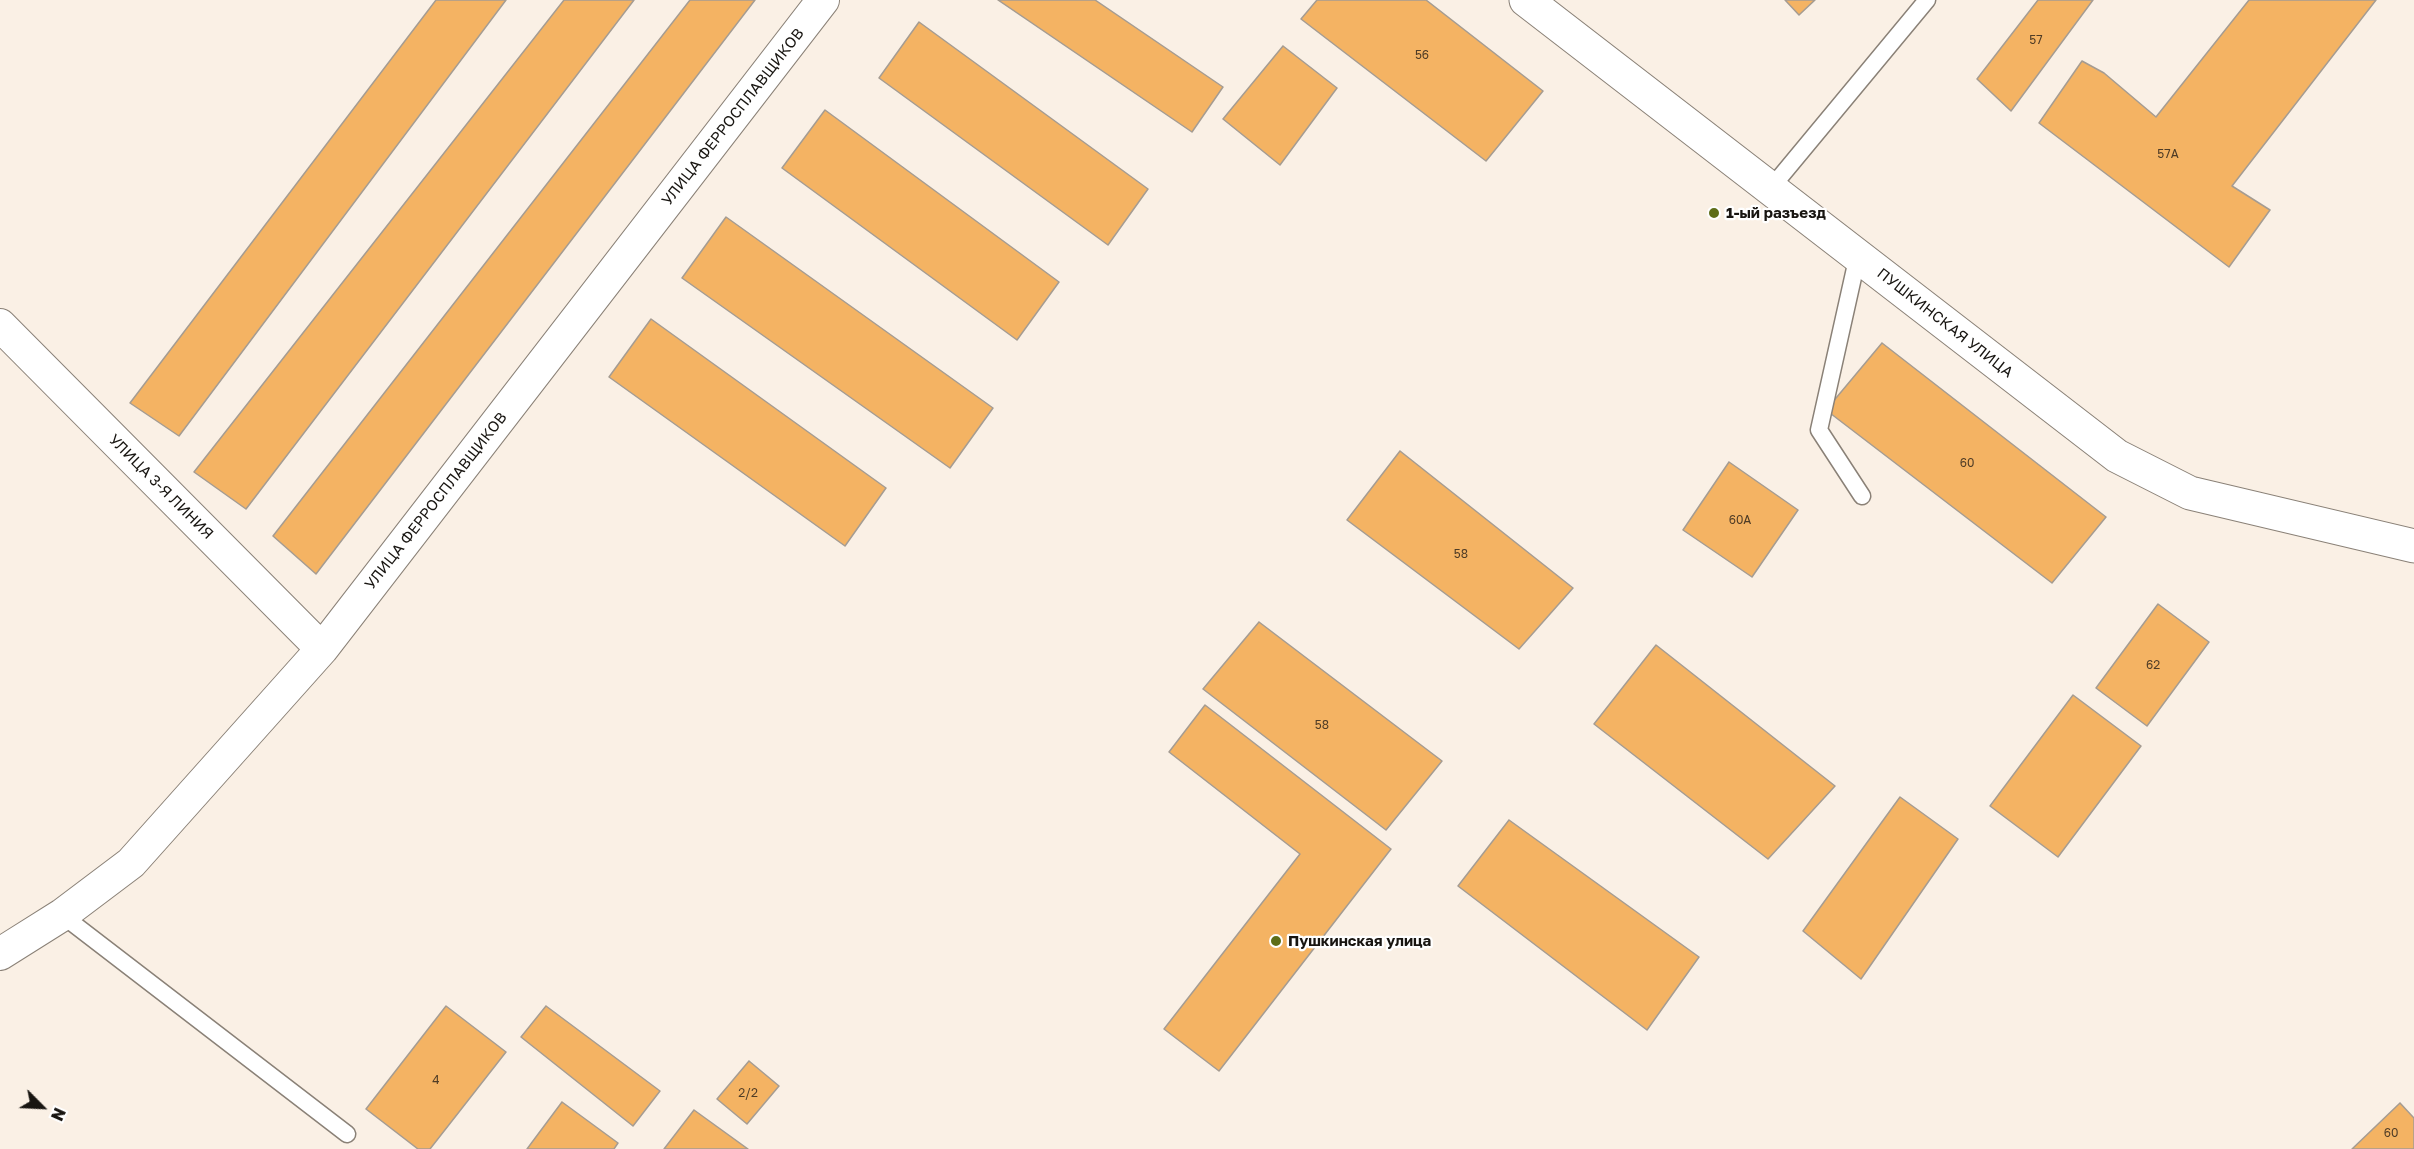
<!DOCTYPE html>
<meta charset="utf-8">
<style>
body{margin:0}
#map{position:relative;width:2414px;height:1149px;overflow:hidden;background:#faf0e5;font-family:"Golos Text",sans-serif}
canvas{display:block}
.north{position:absolute;left:12px;top:1077px;width:60px;height:60px;-webkit-text-stroke:4px #fff;paint-order:stroke;rotate:114deg;font-size:16px;font-weight:700;line-height:24px;text-align:center;color:#181511}
.north::after{content:'';display:block;margin:auto;width:21px;height:27px;background:#181511;clip-path:polygon(50% 0,100% 100%,50% 72%,0 100%)}
</style>
<div id="map">
<canvas width="2414" height="1149"></canvas>
<div class="north">N</div>
</div>
<script>
const ctx = document.querySelector('canvas').getContext('2d');
ctx.lineJoin = 'round';
function paint(path, color) {
  ctx.fillStyle = color;
  ctx.fill(path, 'evenodd');
}
function poly(rows) {
  const path = new Path2D();
  for (const r of rows) {
    path.moveTo(r[0], r[1]);
    for (let i = 2; i < r.length; i += 2) path.lineTo(r[i], r[i + 1]);
  }
  return path;
}
function trace(path, color, width, dash) {
  ctx.strokeStyle = color;
  ctx.lineWidth = width;
  ctx.lineCap = dash ? 'butt' : 'round';
  ctx.setLineDash(dash || []);
  ctx.stroke(path);
}
function drawText(font, color, halo, rows, align = 'center') {
  ctx.font = font + ' "Golos Text",sans-serif';
  ctx.lineWidth = 4.5;
  ctx.setLineDash([]);
  ctx.textBaseline = 'middle';
  ctx.strokeStyle = halo;
  ctx.fillStyle = color;
  for (const [text, x, y, turn = 0] of rows) {
    ctx.save();
    ctx.translate(x, y);
    ctx.rotate((+turn || 0) * Math.PI / 180);
    ctx.textAlign = isNaN(turn) ? turn : align;
    if (halo) ctx.strokeText(text, 0, 0);
    ctx.fillText(text, 0, 0);
    ctx.restore();
  }
}
const building = poly([
 [436,0,506,0,179,436,130,403,436,0],
 [564,0,634,0,246,509,194,472,564,0],
 [690,0,755,0,316,574,273,536,690,0],
 [998,0,1095,0,1223,87,1192,132,998,0],
 [1317,0,1426,0,1543,91,1486,161,1301,19,1317,0],
 [1785,0,1815,0,1799,15,1785,0],
 [2038,0,2093,0,2011,111,1977,79,2038,0],
 [2249,0,2376,0,2232,186,2270,210,2229,267,2039,123,2082,61,2104,73,2156,117,2249,0],
 [919,22,1148,189,1108,245,879,78,919,22],
 [1283,46,1337,88,1280,165,1223,119,1283,46],
 [825,110,1059,282,1017,340,782,168,825,110],
 [726,217,993,408,950,468,682,278,726,217],
 [651,319,886,488,845,546,609,377,651,319],
 [1882,343,2106,517,2052,583,1826,410,1882,343],
 [1400,451,1573,588,1519,649,1347,520,1400,451],
 [1729,462,1798,510,1752,577,1683,530,1729,462],
 [2158,604,2209,642,2147,726,2096,688,2158,604],
 [1259,622,1442,761,1386,830,1203,689,1259,622],
 [1656,645,1835,786,1768,859,1594,724,1656,645],
 [2073,695,2141,746,2058,857,1990,806,2073,695],
 [1205,705,1391,849,1219,1071,1164,1029,1300,854,1169,752,1205,705],
 [1900,797,1958,839,1861,979,1803,931,1900,797],
 [1509,820,1699,957,1647,1030,1458,886,1509,820],
 [446,1006,506,1052,430,1149,418,1149,366,1109,446,1006],
 [546,1006,660,1091,633,1126,521,1037,546,1006],
 [749,1061,779,1086,747,1124,717,1099,749,1061],
 [562,1102,618,1143,614,1149,527,1149,562,1102],
 [2400,1103,2414,1118,2414,1149,2352,1149,2400,1103],
 [694,1110,748,1149,664,1149,694,1110]
]);
paint(building, '#f4b363');
trace(building, '#a59c92', 1.5);
const service = poly([
 [1771,188,1927,0],
 [1858,255,1819,430,1862,496],
 [62,915,347,1134]
]);
const minor = poly([
 [0,325,322,649],
 [0,954,62,915,131,863,322,649,823,0]
]);
const tertiary = poly([
 [1526,0,2117,456,2190,493,2414,546]
]);
trace(service, '#8a8177', 19);
trace(minor, '#8a8177', 34);
trace(tertiary, '#8a8177', 35);
trace(service, '#fff', 16);
trace(minor, '#fff', 32);
trace(tertiary, '#fff', 33);
for (const [x, y, r, color] of [
 [1714,213,6,"#5e6d18"],
 [1276,941,6,"#5e6d18"]
]) {
  const dot = new Path2D();
  dot.arc(x, y, r, 0, 2 * Math.PI);
  ctx.fillStyle = color;
  ctx.fill(dot);
  trace(dot, '#fff', 2);
}
drawText('12px', '#4f3c26', null, [
 ["57",2036,40],
 ["56",1422,55],
 ["57А",2168,154],
 ["60",1967,463],
 ["60А",1740,520],
 ["58",1461,554],
 ["62",2153,665],
 ["58",1322,725],
 ["4",436,1080],
 ["2/2",748,1093],
 ["60",2391,1133]
]);
drawText('15px', '#181511', '#fff', [
 ["УЛИЦА ФЕРРОСПЛАВЩИКОВ",733,117,-52],
 ["ПУШКИНСКАЯ УЛИЦА",1945,323,38],
 ["УЛИЦА 3-Я ЛИНИЯ",161,487,45],
 ["УЛИЦА ФЕРРОСПЛАВЩИКОВ",436,501,-52]
]);
drawText('bold 15px', '#181511', '#fff', [
 ["1-ый разъезд",1726,213],
 ["Пушкинская улица",1288,941]
], 'left');
</script>
